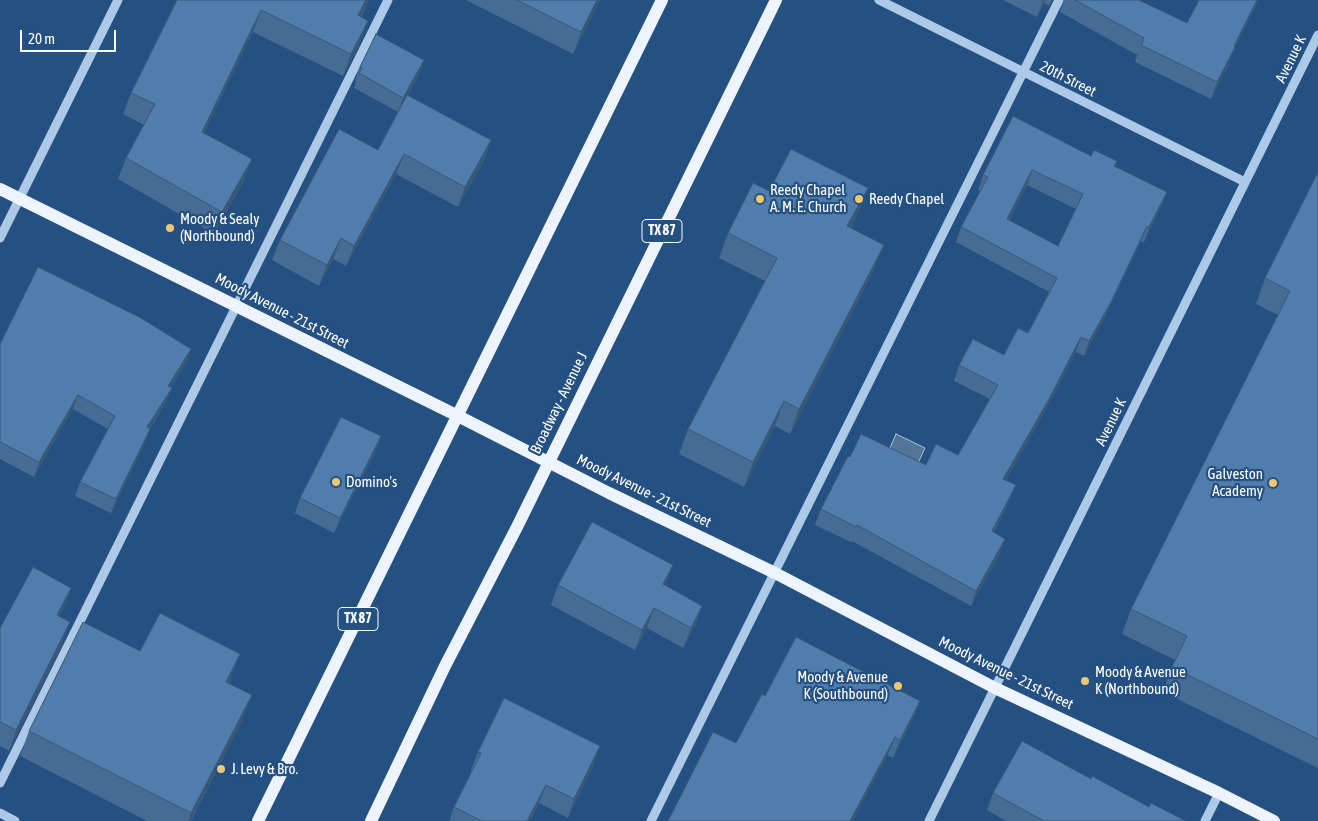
<!DOCTYPE html>
<style>
body{margin:0}
#map{position:relative;width:1318px;height:821px;overflow:hidden;background:#245082;font-family:"Asap Condensed",sans-serif}
canvas{display:block}
.scale{position:absolute;left:20px;top:30px;width:96px;height:22px;box-sizing:border-box;border:2px solid #fff;border-top:0;padding-left:6px;font-size:15px;line-height:18px;white-space:nowrap;color:#fff;-webkit-text-stroke:4px #245082;paint-order:stroke}
</style>
<div id="map">
<canvas width="1318" height="821"></canvas>
<div class="scale">20 m</div>
</div>
<script>
const ctx = document.querySelector('canvas').getContext('2d');
ctx.lineJoin = 'round';
function paint(path, color) {
  ctx.fillStyle = color;
  ctx.fill(path, 'evenodd');
}
function poly(rows) {
  const path = new Path2D();
  for (const r of rows) {
    path.moveTo(r[0], r[1]);
    for (let i = 2; i < r.length; i += 2) path.lineTo(r[i], r[i + 1]);
  }
  return path;
}
function trace(path, color, width, dash) {
  ctx.strokeStyle = color;
  ctx.lineWidth = width;
  ctx.lineCap = dash ? 'butt' : 'round';
  ctx.setLineDash(dash || []);
  ctx.stroke(path);
}
function drawText(font, color, halo, rows, align = 'center') {
  ctx.font = font + ' "Asap Condensed",sans-serif';
  ctx.lineWidth = 4.5;
  ctx.setLineDash([]);
  ctx.textBaseline = 'middle';
  ctx.strokeStyle = halo;
  ctx.fillStyle = color;
  for (const [text, x, y, turn = 0] of rows) {
    ctx.save();
    ctx.translate(x, y);
    ctx.rotate((+turn || 0) * Math.PI / 180);
    ctx.textAlign = isNaN(turn) ? turn : align;
    if (halo) ctx.strokeText(text, 0, 0);
    ctx.fillText(text, 0, 0);
    ctx.restore();
  }
}
const water = poly([
 [896,434,925,448,915,470,886,457,896,434]
]);
paint(water, '#537496');
trace(water, '#a0c4e8', 1);
trace(poly([
 [879,0,1245,182],
 [0,238,118,0],
 [0,783,388,0],
 [0,813,15,821],
 [651,821,1059,0],
 [929,821,1318,35],
 [1205,821,1219,793]
]), '#acc9e7', 9);
trace(poly([
 [0,189,458,416,609,493,775,573,995,688,1219,793,1274,821],
 [258,821,662,0],
 [371,821,445,666,517,527,776,0]
]), '#eef4fd', 12);
paint(poly([
 [177,0,369,0,361,17,368,21,360,42,343,76,253,32,204,133,244,181,214,234,118,179,126,158,144,125,123,114,131,93],
 [466,0,600,0,573,54],
 [1003,0,1052,0,1049,6,1044,3,1037,17],
 [1064,0,1139,0,1187,23,1199,0,1259,0,1233,51,1229,64,1211,99,1135,62,1137,55,1060,12],
 [360,67,419,75,408,95,491,140,484,161,458,207,396,174,346,266,333,259,319,286,272,260,280,240,378,150,398,112,354,88,356,82,355,81],
 [1091,156,1117,161,1115,166,1161,207,1144,242,1141,241,1104,319,1084,356,1076,352,1042,417,1006,480,1010,500,994,532,1000,554,971,606,852,541,851,542,815,525,821,509,850,457,926,465,958,455,990,399,954,381,959,365,1004,355,1028,333,1049,292,956,242,961,227,980,191,978,190,983,175],
 [1027,185,1076,209,1058,246,1009,220],
 [1318,172,1318,768,1163,692,1172,667,1175,660,1122,634,1131,609,1278,315,1256,304,1265,278],
 [868,188,858,213,851,228,874,270,790,434,775,426,744,487,679,454,688,429,765,281,719,258,728,233,769,191],
 [0,344,191,349,186,363,171,388,172,388,166,402,150,429,145,443,111,513,75,496,80,482,108,429,73,409,34,477,0,459],
 [376,451,334,533,295,513,300,498],
 [558,585,666,586,702,606,695,626,683,648,647,628,635,650,551,605],
 [71,588,64,608,59,616,63,642,9,751,0,746,0,628],
 [140,651,231,679,229,684,243,720,191,821,147,821,20,756,29,731],
 [765,696,920,701,913,719,893,758],
 [478,752,594,764,568,818,539,803,530,821,449,821,454,807,472,770,471,770],
 [1091,779,1149,807,1186,821,1006,821,987,810,993,793]
]), '#466c94');
paint(poly([
 [366,0,369,0,350,37,358,15],
 [597,0,600,0,573,54,581,32],
 [1043,0,1045,0,1037,17],
 [1257,0,1259,0,1233,51,1229,64,1211,99,1217,82,1234,46],
 [261,10,253,32,194,154,202,132],
 [368,21,360,42,343,76,351,54],
 [424,60,419,75,398,112,403,98],
 [491,140,484,161,458,207,465,187],
 [404,154,396,174,346,266,354,246],
 [252,159,244,181,214,234,222,212],
 [1032,170,1027,185,1001,234,1007,219],
 [868,188,858,213,838,251,847,226],
 [1167,192,1161,207,1144,242,1149,227],
 [1147,226,1141,241,1104,319,1084,356,1089,341],
 [341,238,333,259,319,286,327,265],
 [884,245,874,270,790,434,799,409],
 [1081,337,1076,352,1042,417,998,494,1003,479],
 [191,349,186,363,163,400,168,386],
 [172,388,166,402,142,441,147,427],
 [78,395,73,409,34,477,39,462],
 [784,401,775,426,744,487,753,462],
 [150,429,145,443,111,513,116,499],
 [381,436,376,451,334,533,340,518],
 [1016,485,1010,500,986,547,992,531],
 [1005,539,1000,554,971,606,976,591],
 [673,565,666,586,663,584],
 [71,588,64,608,49,635,57,615],
 [702,606,695,626,683,648,691,628],
 [654,608,647,628,635,650,642,630],
 [70,622,63,642,9,751,16,730],
 [240,654,231,679,216,707,226,682],
 [252,695,243,720,191,821,188,821,191,813],
 [920,701,913,719,893,758,900,740],
 [895,737,888,755,853,821,850,821],
 [600,746,594,764,568,818,574,799],
 [546,785,539,803,530,821,527,821]
]), '#395878');
const building = poly([
 [177,0,366,0,358,15,368,21,351,54,261,10,202,132,252,159,222,212,126,158,155,104,131,93,177,0],
 [517,0,597,0,581,32,517,0],
 [1075,0,1139,0,1187,23,1199,0,1257,0,1234,46,1235,47,1217,82,1141,45,1144,38,1075,0],
 [376,34,424,60,403,98,359,73,362,68,360,67,376,34],
 [407,95,491,140,465,187,404,154,354,246,341,238,327,265,280,240,339,129,378,150,407,95],
 [1013,116,1091,156,1094,150,1117,161,1114,166,1167,192,1149,227,1147,226,1110,304,1089,341,1081,337,1048,401,1003,479,1016,485,992,531,1005,539,976,591,857,525,856,527,821,509,848,456,850,457,861,434,926,465,936,444,958,455,998,385,959,365,973,339,1004,355,1018,328,1028,333,1057,278,961,227,988,177,983,175,1013,116],
 [1032,170,1083,194,1058,246,1007,219,1032,170],
 [791,149,868,188,847,226,884,245,799,409,784,401,753,462,688,429,777,258,728,233,753,183,769,191,791,149],
 [1318,172,1318,739,1172,667,1187,636,1131,609,1290,291,1265,278,1318,172],
 [38,267,141,318,191,349,168,386,172,388,147,427,150,429,116,499,80,482,115,416,78,395,39,462,0,442,0,344,38,267],
 [341,417,381,436,340,518,300,498,341,417],
 [592,522,673,565,663,584,702,606,691,628,654,608,642,630,558,585,592,522],
 [33,567,71,588,57,615,70,622,16,730,0,722,0,628,33,567],
 [160,613,240,654,226,682,252,695,191,813,29,731,83,622,140,651,160,613],
 [796,637,920,701,900,740,895,737,850,821,668,821,713,732,736,743,762,694,765,696,796,637],
 [504,698,600,746,574,799,546,785,527,821,482,821,454,807,481,753,478,752,504,698],
 [1022,741,1091,779,1092,776,1149,807,1151,803,1186,821,1044,821,993,793,1022,741]
]);
paint(building, '#517dac');
trace(building, '#395878', 1);
for (const [x, y, r, color] of [
 [760,199,5,"#f1c770"],
 [859,199,5,"#f1c770"],
 [170,228,5,"#f1c770"],
 [336,482,5,"#f1c770"],
 [1273,483,5,"#f1c770"],
 [1085,681,5,"#f1c770"],
 [898,686,5,"#f1c770"],
 [221,769,5,"#f1c770"]
]) {
  const dot = new Path2D();
  dot.arc(x, y, r, 0, 2 * Math.PI);
  ctx.fillStyle = color;
  ctx.fill(dot);
  trace(dot, '#245082', 2);
}
for (const [x, y, w] of [
 [662,231,40],
 [358,619,40]
]) {
  const box = new Path2D();
  box.roundRect(x - w / 2, y - 11.5, w, 23, 4);
  ctx.fillStyle = '#245082';
  ctx.fill(box);
  trace(box, '#fff', 1);
}
drawText('bold 14px', '#fff', null, [
 ["TX 87",662,231],
 ["TX 87",358,619]
]);
drawText('15px', '#fff', '#245082', [
 ["Avenue K",1291,59,-64],
 ["20th Street",1068,79,27],
 ["Moody Avenue - 21st Street",282,311,27],
 ["Broadway - Avenue J",559,403,-64],
 ["Avenue K",1111,422,-64],
 ["Moody Avenue - 21st Street",644,491,26],
 ["Moody Avenue - 21st Street",1006,673,26]
]);
drawText('15px', '#fff', '#245082', [
 ["Reedy Chapel",770,190],
 ["A. M. E. Church",770,207],
 ["Reedy Chapel",869,199],
 ["Moody & Sealy",180,219],
 ["(Northbound)",180,236],
 ["Galveston",1263,474,"right"],
 ["Academy",1263,491,"right"],
 ["Domino's",346,482],
 ["Moody & Avenue",1095,672],
 ["K (Northbound)",1095,689],
 ["Moody & Avenue",888,677,"right"],
 ["K (Southbound)",888,694,"right"],
 ["J. Levy & Bro.",231,769]
], 'left');
</script>
